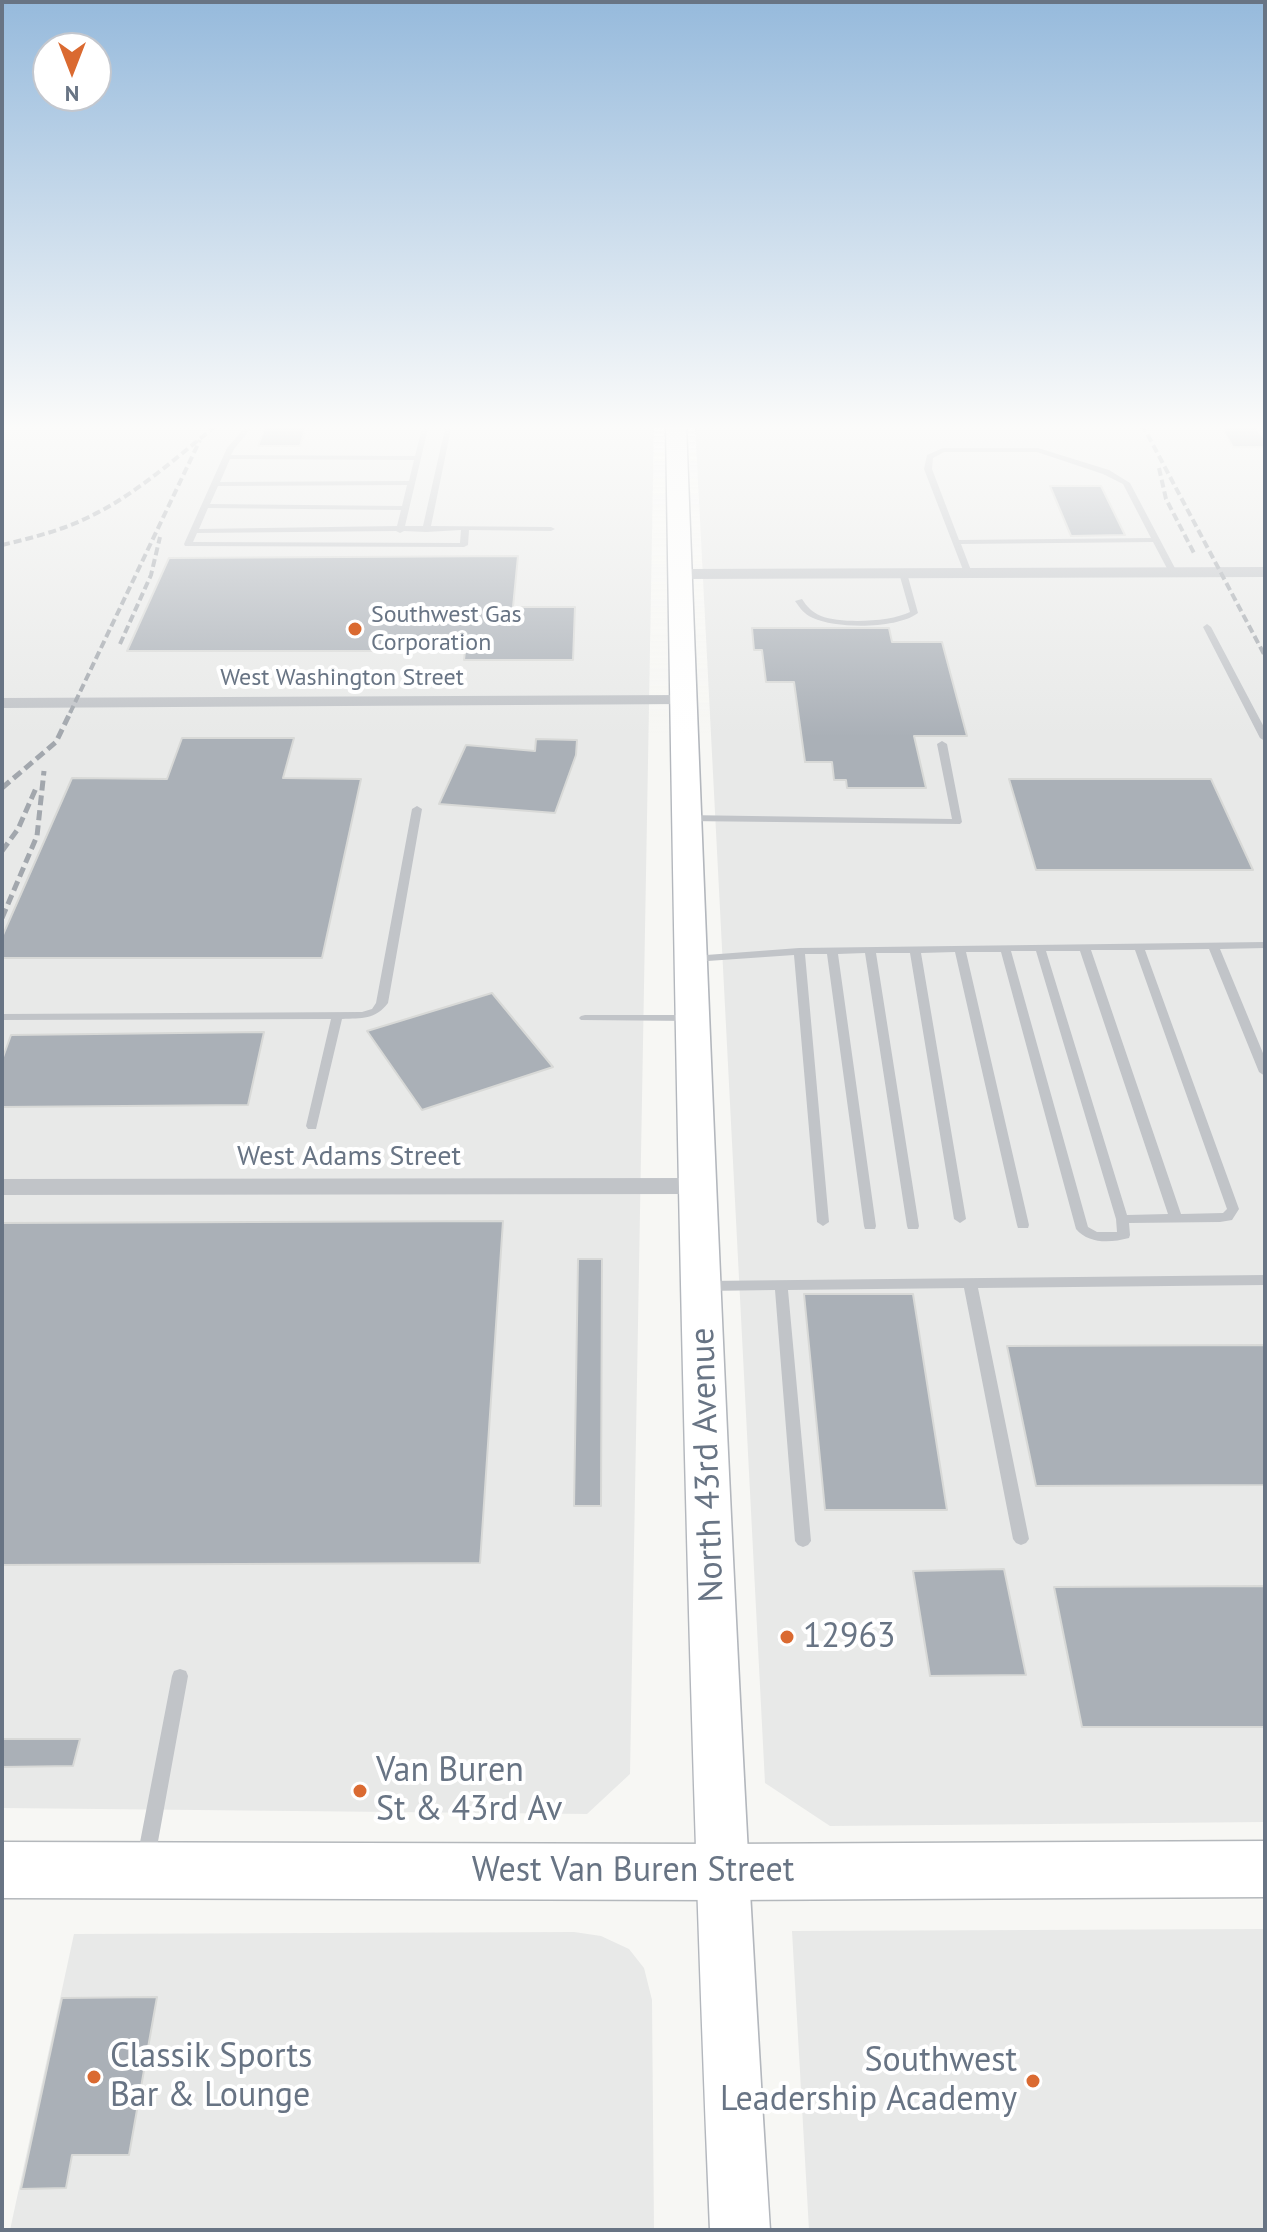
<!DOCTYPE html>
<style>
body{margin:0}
#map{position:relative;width:1267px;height:2232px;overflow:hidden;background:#f7f7f4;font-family:"PT Sans",sans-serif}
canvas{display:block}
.frame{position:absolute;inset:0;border:4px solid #687484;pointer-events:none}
.north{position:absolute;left:32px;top:32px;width:80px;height:80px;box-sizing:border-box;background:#fff;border:2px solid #c3c7ce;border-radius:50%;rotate:180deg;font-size:22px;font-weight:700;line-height:32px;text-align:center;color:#687484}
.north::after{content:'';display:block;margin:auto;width:28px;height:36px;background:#da6a31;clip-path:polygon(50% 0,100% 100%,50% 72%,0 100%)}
</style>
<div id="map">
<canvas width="1267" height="2232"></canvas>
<div class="frame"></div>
<div class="north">N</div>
</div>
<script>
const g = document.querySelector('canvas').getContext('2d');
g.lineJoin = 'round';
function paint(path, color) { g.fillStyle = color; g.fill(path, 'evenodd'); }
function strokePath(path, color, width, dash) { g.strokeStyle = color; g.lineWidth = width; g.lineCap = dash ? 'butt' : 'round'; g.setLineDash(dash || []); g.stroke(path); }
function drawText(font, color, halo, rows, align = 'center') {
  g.font = font + ' "PT Sans",sans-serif'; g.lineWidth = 8; g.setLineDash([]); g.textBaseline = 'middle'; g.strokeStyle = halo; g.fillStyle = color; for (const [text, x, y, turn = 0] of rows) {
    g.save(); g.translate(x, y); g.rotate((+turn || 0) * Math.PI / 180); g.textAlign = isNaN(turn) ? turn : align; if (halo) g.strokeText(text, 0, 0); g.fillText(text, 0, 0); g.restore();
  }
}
const built = new Path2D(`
 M2 424H654L630 1774 587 1814 2 1808Z
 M695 424H1265V1822L830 1826 765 1783Z
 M1265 1929V2230H809L792 1931Z
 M574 1932 601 1936 629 1949 644 1968 652 2000 654 2230H10L74 1934Z`);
const building = new Path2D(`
 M266 424H307L300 446H258Z
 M1219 424H1254L1265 440V447H1233Z
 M1050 486H1101L1125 535 1071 536Z
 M518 556 513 607H575L573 660H464L465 651H127L169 558Z
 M752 628H889L892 642H942L967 736H914L926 788H847L846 780H834L832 762H805L794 682H766L762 650H754Z
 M182 738H294L283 778 361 779 322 958H2V937L72 778 167 779Z
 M536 739 577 740 576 755 555 813 439 804 466 745 535 751Z
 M1009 779H1211L1253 870H1036Z
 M492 993 553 1067 422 1110 367 1031Z
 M264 1032 248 1105 2 1107V1060L11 1035Z
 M503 1221 480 1563 2 1565V1223Z
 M578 1259H602L601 1506H574Z
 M804 1294H913L947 1510H825Z
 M1265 1345V1485L1036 1486 1007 1346Z
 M1004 1569 1026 1675 930 1676 913 1571Z
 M1265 1586V1727H1082L1054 1587Z
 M2 1739H80L73 1766 2 1767Z
 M157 1997 129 2155H72L66 2188 21 2189 62 1998Z`);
const lane = new Path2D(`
 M248 424H255L234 449 231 455 415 456 423 424H429L405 526H423L446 424H452L431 526 551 527 555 529 551 531 469 530 468 545 464 547 185 546 184 544 227 448ZM230 459 414 460 409 481 220 482ZM407 485 402 506 210 504 218 486ZM208 508 401 510 397 526 199 529ZM461 530 460 543 193 542 197 533 396 531 400 533 404 531 426 532Z
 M943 448H1038L1109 470 1130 483 1177 572 1170 574 1153 542 961 544 972 573 965 575 924 469 927 455ZM944 452H1037L1103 474 1123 484 1151 538 959 540 932 469 933 458Z
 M900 571 907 573 918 613C897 629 837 629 813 618 804 614 800 608 795 601L802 599C807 607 812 612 821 616 842 624 890 622 910 612L899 573Z
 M1207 624 1211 627 1265 729V741L1260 738 1203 627Z
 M942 741 947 744 962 822 960 824 685 821 680 818 685 815 952 819 937 744Z
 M417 806 422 809 388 1003C375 1020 362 1018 342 1019L316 1129H308L306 1126 331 1019 2 1020V1014L362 1012 372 1009 376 1003 412 809Z
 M1265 942V948L1220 949 1265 1058V1076L1259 1072 1209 949 1145 950 1239 1209 1232 1220 1220 1222 1129 1223 1130 1235 1129 1238C1110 1243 1089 1244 1076 1229L1001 952H966L1029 1225 1028 1228H1018L1017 1225 955 952 921 953 966 1219 960 1223 954 1219 910 953H876L919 1226 918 1229H908L907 1226 865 953 838 954 876 1226 875 1229H865L864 1226 827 954H805L829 1222 823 1226 817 1222 794 955 693 962 688 959 693 956 799 948ZM1091 950H1135L1227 1209 1223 1213 1181 1214ZM1011 951H1036L1116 1219 1117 1232H1097L1088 1227ZM1046 951H1080L1168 1214 1127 1215Z
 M585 1015H691L697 1018 691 1021 581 1020 579 1018 581 1016Z
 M1265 1275V1285L978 1288 1029 1539 1026 1543 1021 1545 1016 1543 1013 1539 964 1288 788 1290 811 1541 808 1545 803 1547 798 1545 795 1541 775 1290 704 1291 699 1289 697 1286 699 1283 704 1281Z
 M180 1669 186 1671 188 1676 155 1858 152 1864 146 1866 140 1864 137 1858 172 1676 174 1671Z`);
const street = new Path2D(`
 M1265 567V577L680 579 672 574 680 569Z
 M682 695 688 696 691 700 688 704 2 708V698Z
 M696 1178 705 1180 709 1186 705 1192 696 1194 2 1195V1179Z`);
const secondary = new Path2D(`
 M666 424H686C709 1026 732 1628 770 2230H710C685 1628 675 1026 666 424Z`);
const primary = new Path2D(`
 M1265 1841V1897L724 1900 2 1898V1842L724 1844Z`);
const railFar1 = new Path2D(`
 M1142 424 1265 656
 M1159 468 1166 499 1195 555
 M2 545C32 538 63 530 91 516 138 493 178 456 218 424
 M120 644 151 575 160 537
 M70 713 200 440`);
const rail = new Path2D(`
 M2 788 56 742 71 711
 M2 851 18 829 37 786
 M2 918 37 836 44 771`);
const markers = [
 [355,629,8,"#da6a31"],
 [787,1637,8,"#da6a31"],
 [360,1791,8,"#da6a31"],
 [94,2077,8,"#da6a31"],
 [1033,2081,8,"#da6a31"]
];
const farPoinames = [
 ["Southwest Gas",371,615],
 ["Corporation",371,643]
];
const farStreetnames = [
 ["West Washington Street",342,678]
];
const streetNames = [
 ["West Adams Street",349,1157]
];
const nearStreetnames = [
 ["North 43rd Avenue",708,1465,-92],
 ["West Van Buren Street",633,1871]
];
const nearPoinames = [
 ["12963",803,1637],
 ["Van Buren",376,1771],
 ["St & 43rd Av",376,1810],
 ["Classik Sports",110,2057],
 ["Bar & Lounge",110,2096],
 ["Southwest",1017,2061,"right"],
 ["Leadership Academy",1017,2100,"right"]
];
paint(built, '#e8e9e8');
paint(building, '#aab0b7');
strokePath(building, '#d8d9d7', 2);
strokePath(secondary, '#b3b7bd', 3);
strokePath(primary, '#b4b8bc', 3);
paint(lane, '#c1c4c8');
paint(street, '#c1c4c8');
paint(secondary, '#fff');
paint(primary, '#fff');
strokePath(railFar1, '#a2a7ad', 4, [8, 4]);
strokePath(rail, '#a2a7ad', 5, [10, 5]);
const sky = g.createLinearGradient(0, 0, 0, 737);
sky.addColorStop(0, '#96badc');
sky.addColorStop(0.58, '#fbfbfa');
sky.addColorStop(1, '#fbfbfa00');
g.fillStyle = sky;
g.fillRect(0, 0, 1267, 737);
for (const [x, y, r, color] of markers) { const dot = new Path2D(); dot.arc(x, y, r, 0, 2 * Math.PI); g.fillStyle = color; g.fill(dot); strokePath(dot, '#fff', 3); }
drawText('24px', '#687484', '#fff', farPoinames, 'left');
drawText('24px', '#687484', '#fff', farStreetnames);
drawText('28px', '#687484', '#fff', streetNames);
drawText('34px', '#687484', '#fff', nearStreetnames);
drawText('34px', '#687484', '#fff', nearPoinames, 'left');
</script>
